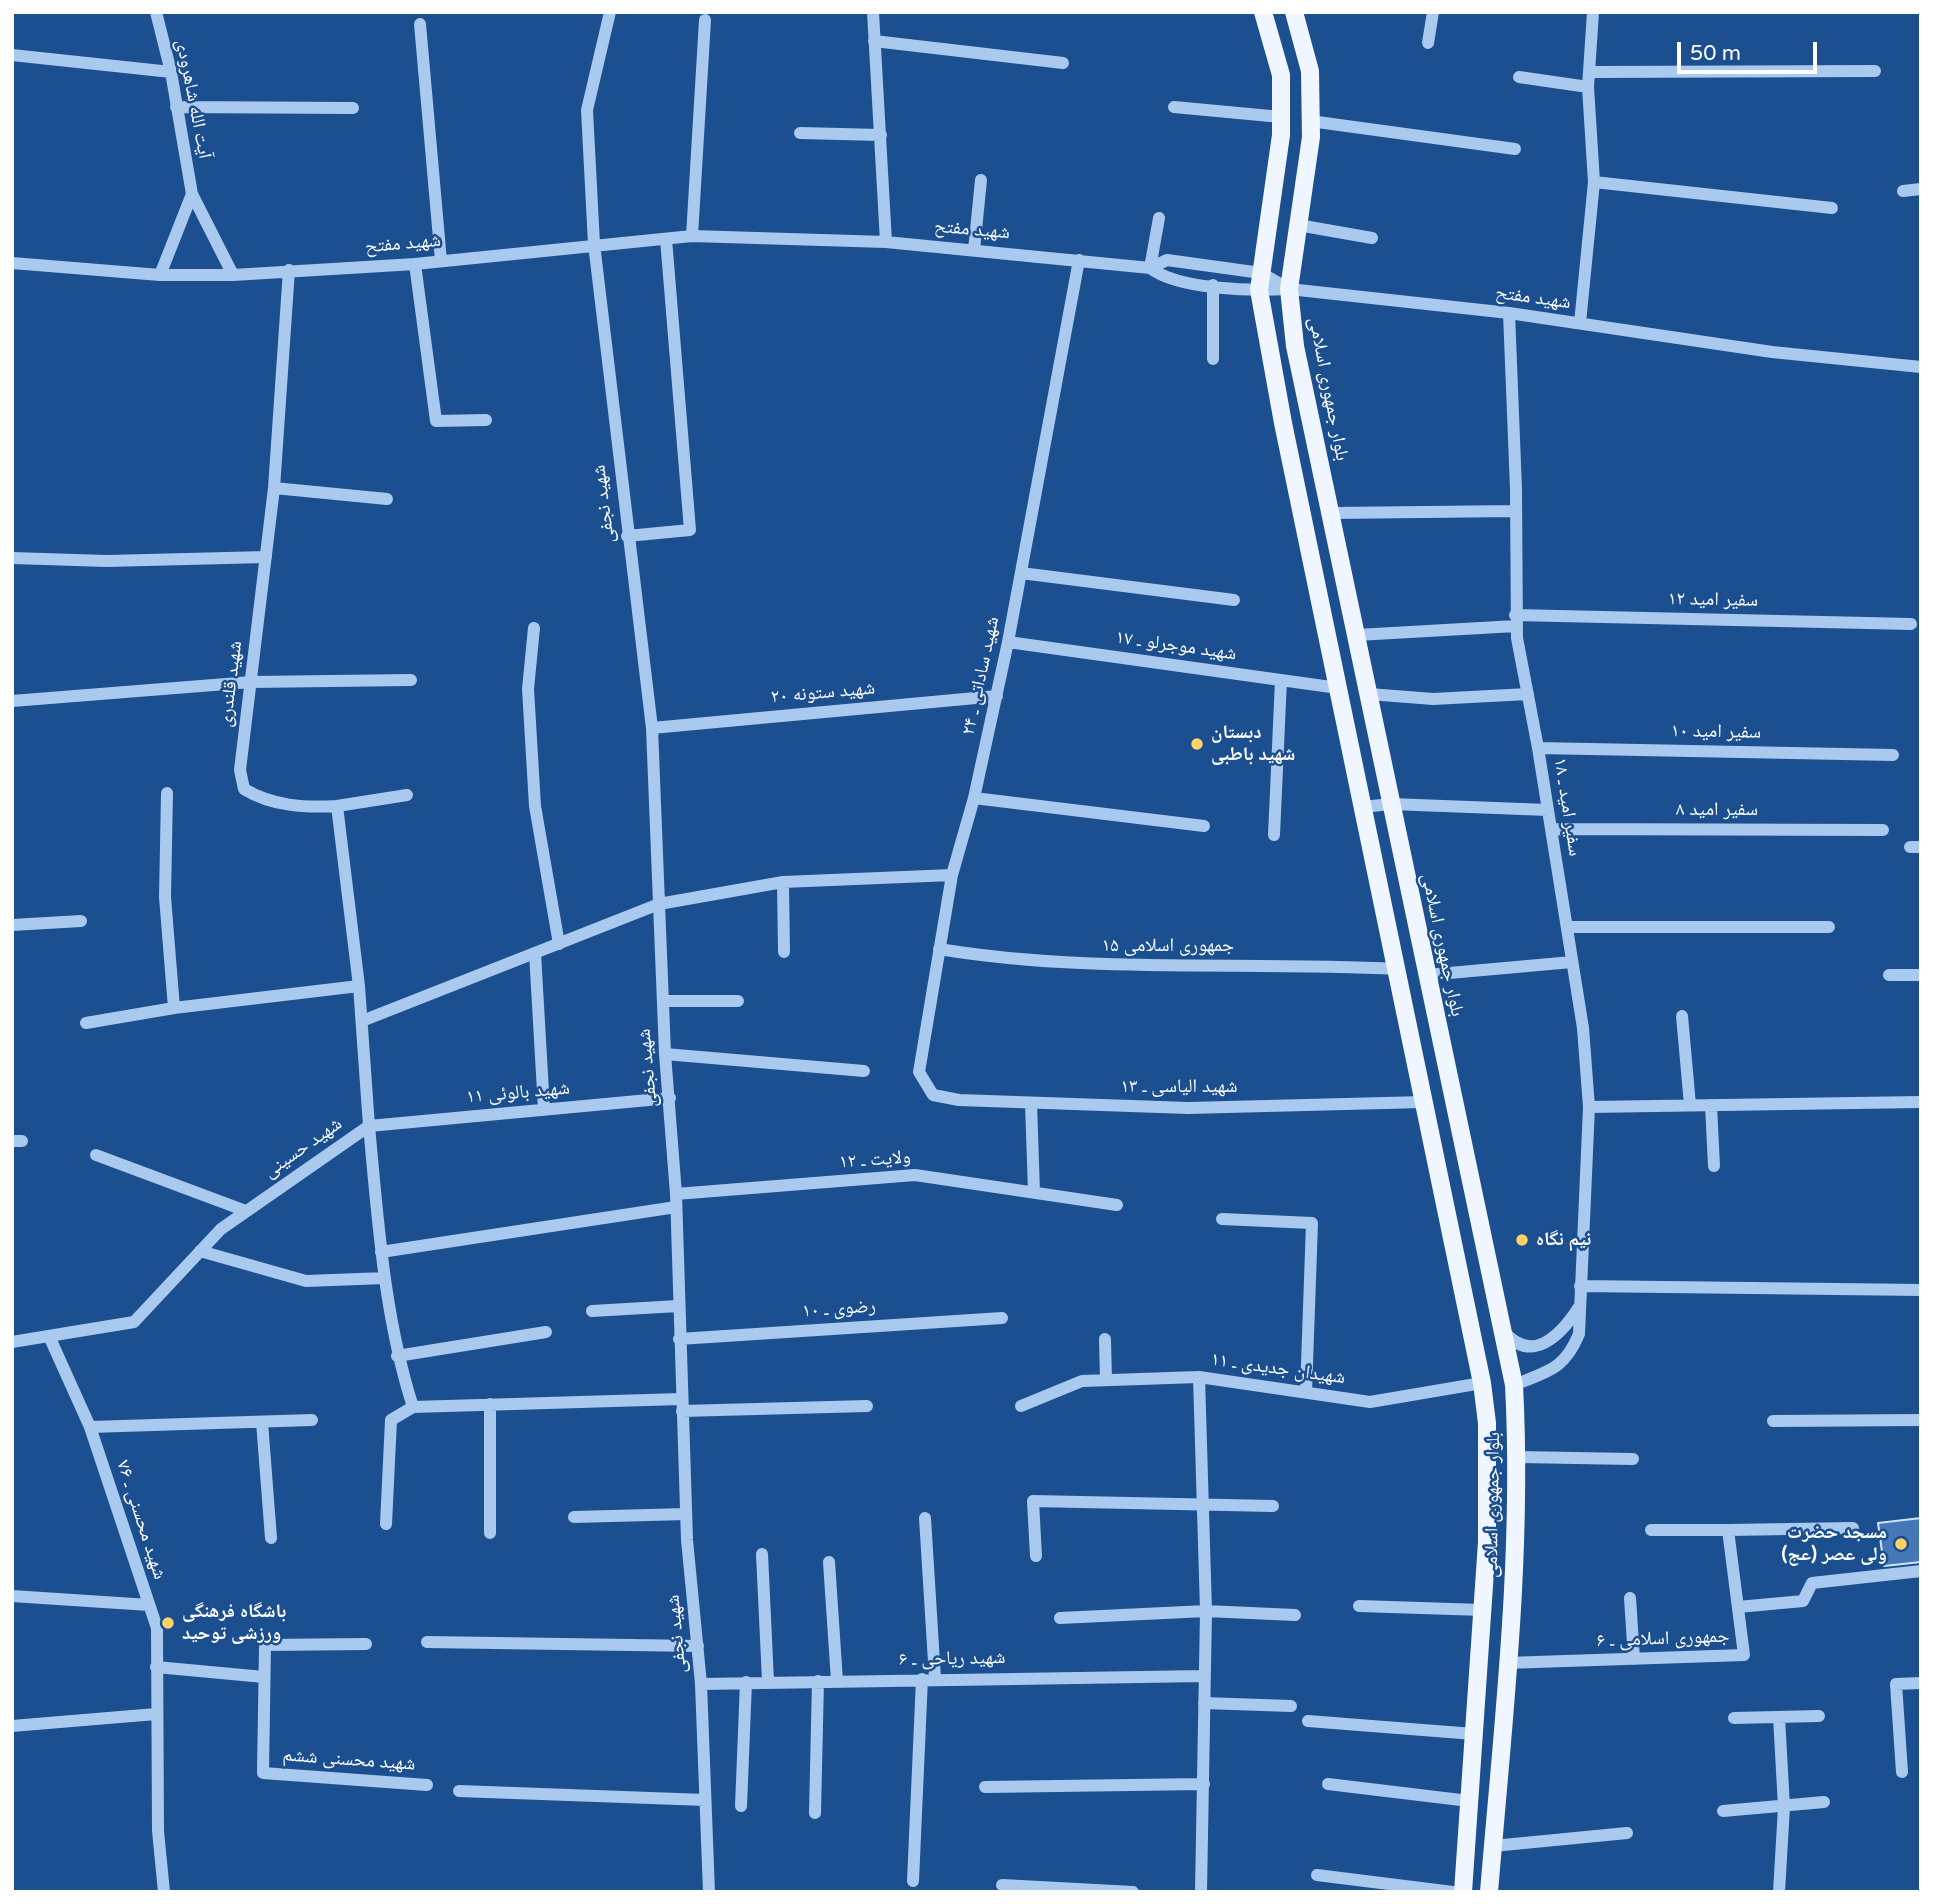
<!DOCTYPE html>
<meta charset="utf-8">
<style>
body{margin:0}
#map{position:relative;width:1933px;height:1904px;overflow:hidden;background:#1b4f8f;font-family:"Varela Round",sans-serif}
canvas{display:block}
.frame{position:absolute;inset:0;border:14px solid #fff;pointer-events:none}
.scale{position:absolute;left:1677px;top:42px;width:140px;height:32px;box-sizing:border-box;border:4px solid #fff;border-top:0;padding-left:9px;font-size:21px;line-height:24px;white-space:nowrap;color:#fff;-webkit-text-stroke:5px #1b4f8f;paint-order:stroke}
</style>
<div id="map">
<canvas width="1933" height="1904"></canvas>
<div class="frame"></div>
<div class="scale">50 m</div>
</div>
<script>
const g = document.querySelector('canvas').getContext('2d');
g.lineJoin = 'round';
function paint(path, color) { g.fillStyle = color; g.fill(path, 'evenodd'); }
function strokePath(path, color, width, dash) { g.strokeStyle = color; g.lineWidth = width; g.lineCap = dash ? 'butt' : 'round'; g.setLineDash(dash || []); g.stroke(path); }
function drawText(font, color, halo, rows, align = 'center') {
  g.font = font + ' "Varela Round","Noto Naskh Arabic",sans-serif'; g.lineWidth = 5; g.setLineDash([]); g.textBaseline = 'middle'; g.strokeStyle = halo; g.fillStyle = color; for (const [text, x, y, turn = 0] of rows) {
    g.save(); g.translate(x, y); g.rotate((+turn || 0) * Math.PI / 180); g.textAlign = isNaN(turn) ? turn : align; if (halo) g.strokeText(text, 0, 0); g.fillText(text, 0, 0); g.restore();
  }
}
const building = new Path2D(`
 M1921 1518V1562L1884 1566 1878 1523Z`);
const minor = new Path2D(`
 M156 12 171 72 192 194 233 275
 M610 12 587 110 594 244 652 728 665 1054 676 1194 687 1540 701 1684 709 1892
 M873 12 886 242
 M420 24 441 261
 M874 41 1063 63
 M1428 43 1433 12
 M12 55 171 72
 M1589 72 1875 71
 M1519 77 1588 87
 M176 107 353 108
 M1174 107 1281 117
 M1310 121 1515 149
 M800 133 881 135
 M1594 182 1832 208
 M1903 191 1921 189
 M1298 225 1372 238
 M692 236 705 20
 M974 250 981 180
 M1079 260 1008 642 974 798 952 875 919 1072 933 1095 959 1100 1188 1108 1424 1102
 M12 263 160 275H233L415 264 692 236 886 242 1150 268C1179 290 1253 291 1289 289L1509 313 1772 352 1921 367
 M415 264 436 421 486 420
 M1150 268 1167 260 1261 273 1289 289
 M1150 268 1159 218
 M160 275 192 194
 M1509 313 1516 489 1517 638 1538 748 1583 1028 1589 1107 1579 1334C1564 1370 1548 1371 1514 1385
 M1580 323 1594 182 1588 87 1593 12
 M1213 359V285
 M274 488 387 499
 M1332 513 1516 511
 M627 536 690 530 666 239
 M12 558 107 561 266 557
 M1021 573 1234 600
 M1515 615 1911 624
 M534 628 528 689 535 806 559 944
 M1357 635 1516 626
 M1008 642 1338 688
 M1369 694 1433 699 1528 694
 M12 701 251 682 411 680
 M652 728 997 696
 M1538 748 1893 755
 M167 793 165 897 174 1008
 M974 798 1204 826
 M337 806 407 795
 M1363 807 1391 804 1548 810
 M1551 829 1883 830
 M1274 835 1281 680
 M1910 847H1921
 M783 882 784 952
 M12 925 81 921
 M1567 927H1829
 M939 949C1091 974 1244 961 1397 969
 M535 953 544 1109
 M1427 975 1572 962
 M1889 975H1921
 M663 1001H738
 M1682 1016 1690 1105
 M362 1021 659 904 783 882 952 875
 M86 1023 174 1008 359 986
 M665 1054 864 1071
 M1031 1103 1034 1192
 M1711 1105 1714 1166
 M1589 1107 1921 1102
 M12 1141H22
 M96 1155 246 1211
 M676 1194 915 1175 1117 1205
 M1222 1219 1312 1223 1306 1392
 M200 1251 306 1281 385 1278
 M381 1252 676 1207
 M1580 1286 1921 1290
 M592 1311 678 1306
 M1502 1329C1531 1367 1561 1335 1579 1307
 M49 1336 90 1427 157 1628 158 1831 164 1892
 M679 1339 1002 1318
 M1105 1339 1106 1380
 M12 1342 134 1322 221 1229 369 1126 359 986 337 806C305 808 272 806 244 789L240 770 274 488 289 270
 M397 1356 546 1332
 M1199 1377 1206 1611 1201 1892
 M490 1404V1533
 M1021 1406 1082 1381 1199 1377 1370 1402 1482 1383
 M413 1407C384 1316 378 1221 369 1126L670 1098
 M682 1411 867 1406
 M1773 1421 1921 1420
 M262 1422 271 1538
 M90 1427 312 1420
 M1518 1457 1633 1459
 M574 1517 686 1514
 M925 1518 935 1678
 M386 1524 391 1420 413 1407 681 1399
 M1728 1530 1853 1528
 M762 1554 768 1681
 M1036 1556 1033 1501 1273 1506
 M829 1562 837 1681
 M12 1596 149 1605
 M1630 1598 1634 1659
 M1359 1606 1483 1610
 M1738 1607 1803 1601 1812 1583 1921 1571
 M1060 1618 1206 1611 1295 1615
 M427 1642 698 1646
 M366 1644 265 1645 263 1773 427 1785
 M1506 1663 1744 1655 1728 1530H1651
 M156 1667 264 1677
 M701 1684 1203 1676
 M1204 1703 1291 1706
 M1734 1718 1819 1716
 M1308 1721 1474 1734
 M12 1726 156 1714
 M1902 1772 1896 1684 1921 1683
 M1328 1784 1469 1801
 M985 1787 1204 1784
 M459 1791 705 1800
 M741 1806 746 1682
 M1723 1811 1824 1802
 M815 1813 818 1681
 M1493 1846 1627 1833
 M1317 1875 1453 1892
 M913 1881 922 1679
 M1002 1885 1133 1892
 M1779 1892 1784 1807 1779 1717`);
const major = new Path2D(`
 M1263 12 1281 75V135L1259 290 1283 423 1482 1383 1487 1423V1542L1463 1892
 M1294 12 1310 71 1311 137 1289 289 1295 346 1514 1385C1523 1554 1503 1724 1489 1892`);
const markers = [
 [1197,744,7,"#ffd166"],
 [1522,1240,7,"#ffd166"],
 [1901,1544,7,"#ffd166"],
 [168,1623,7,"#ffd166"]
];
const streetNames = [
 ["آیت الله شاهرودی",193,99,79],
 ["شهید مفتح",972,230,5],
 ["شهید مفتح",403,244,-5],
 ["شهید مفتح",1533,298,8],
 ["بلوار جمهوری اسلامی",1328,389,79],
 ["شهید نجفی",604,504,-97],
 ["سفیر امید ۱۲",1713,600,1],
 ["شهید موجرلو ـ ۱۷",1176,646,8],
 ["شهید ساداتی ـ ۲۴",981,676,-78],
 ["شهید قلندری",231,684,-83],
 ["شهید ستونه ۲۰",823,693,-5],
 ["سفیر امید ۱۰",1716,732,1],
 ["سفیر امید ـ ۱۸",1567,807,81],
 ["سفیر امید ۸",1717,810],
 ["بلوار جمهوری اسلامی",1442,945,78],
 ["جمهوری اسلامی ۱۵",1168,946],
 ["شهید نجفی",648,1068,-95],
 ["شهید الیاسی ـ ۱۳",1179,1087],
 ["شهید بالوئی ۱۱",518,1093,-5],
 ["شهید حسینی",303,1148,-35],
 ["ولایت ـ ۱۲",875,1160,-4],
 ["رضوی ـ ۱۰",839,1309,-4],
 ["شهیدان جدیدی ـ ۱۱",1278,1369,8],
 ["بلوار جمهوری اسلامی",1493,1505,-89],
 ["شهید محسنی ـ ۷۶",141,1520,72],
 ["شهید نجفی",677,1634,-95],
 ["جمهوری اسلامی ـ ۶",1663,1639,-2],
 ["شهید ریاحی ـ ۶",952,1659,-1],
 ["شهید محسنی ششم",349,1760,4]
];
const poiNames = [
 ["دبستان",1211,733],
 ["شهید باطبی",1211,755],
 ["نیم نگاه",1536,1240],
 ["مسجد حضرت",1887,1533,"right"],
 ["ولی عصر (عج)",1887,1555,"right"],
 ["باشگاه فرهنگی",182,1612],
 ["ورزشی توحید",182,1634]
];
paint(building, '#4478b7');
strokePath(building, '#cfe3fa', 2);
strokePath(minor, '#a9c9ee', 12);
strokePath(major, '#f0f6ff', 18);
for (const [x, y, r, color] of markers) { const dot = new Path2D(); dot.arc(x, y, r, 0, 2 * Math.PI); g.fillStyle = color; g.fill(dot); strokePath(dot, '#1b4f8f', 2.5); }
drawText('19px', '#fff', '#1b4f8f', streetNames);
drawText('bold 19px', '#fff', '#1b4f8f', poiNames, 'left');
</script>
